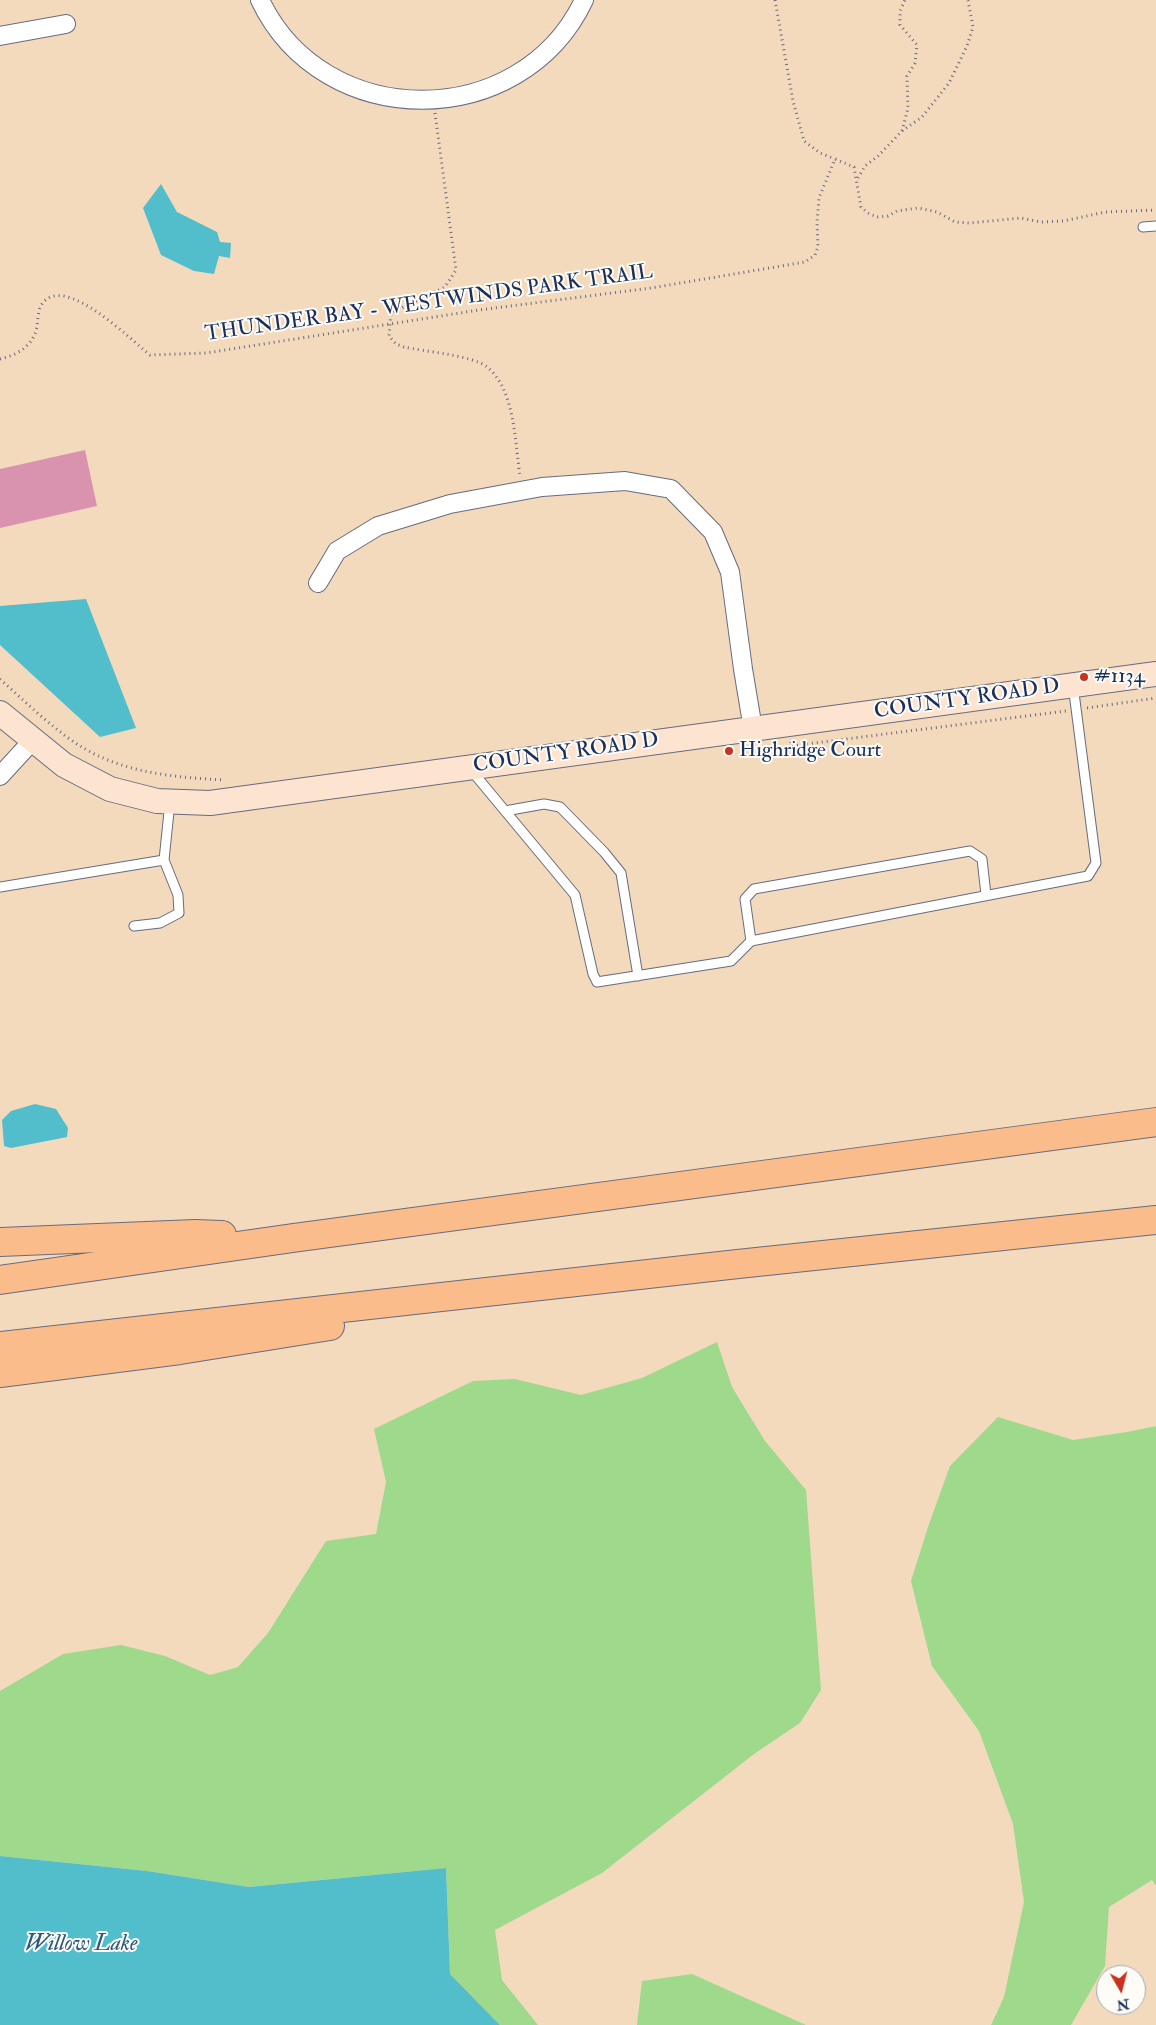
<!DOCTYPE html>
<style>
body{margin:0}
#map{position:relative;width:1156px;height:2025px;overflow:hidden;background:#f3dabd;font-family:"IM FELL Double Pica",serif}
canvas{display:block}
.north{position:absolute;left:1096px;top:1965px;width:50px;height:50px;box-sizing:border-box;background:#fdfcf7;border:1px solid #a3aaba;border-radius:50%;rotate:172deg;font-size:14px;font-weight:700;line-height:20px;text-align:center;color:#1b2f5e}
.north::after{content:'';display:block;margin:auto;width:18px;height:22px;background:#c8321e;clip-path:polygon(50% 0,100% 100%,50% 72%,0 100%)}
</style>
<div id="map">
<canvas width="1156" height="2025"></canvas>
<div class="north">N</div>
</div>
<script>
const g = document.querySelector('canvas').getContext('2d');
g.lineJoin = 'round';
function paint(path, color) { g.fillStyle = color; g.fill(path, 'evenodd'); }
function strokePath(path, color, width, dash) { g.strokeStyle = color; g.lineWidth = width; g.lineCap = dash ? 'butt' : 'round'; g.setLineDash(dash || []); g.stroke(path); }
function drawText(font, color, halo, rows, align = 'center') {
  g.font = font + ' "IM FELL Double Pica",serif'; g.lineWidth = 4; g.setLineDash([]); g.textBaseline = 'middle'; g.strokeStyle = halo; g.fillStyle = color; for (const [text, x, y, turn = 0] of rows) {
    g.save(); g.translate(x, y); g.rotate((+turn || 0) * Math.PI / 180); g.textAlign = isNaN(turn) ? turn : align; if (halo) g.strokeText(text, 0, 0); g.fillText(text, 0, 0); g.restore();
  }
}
const green = new Path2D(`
 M717 1342 732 1387 765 1441 806 1490 821 1690 800 1723 754 1754 602 1873 495 1930 502 1980 538 2025H500L450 1974 446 1868 249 1887 147 1871 0 1856V1691L63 1654 121 1645 165 1656 210 1675 238 1667 268 1633 326 1541 376 1534 386 1482 374 1429 473 1381 515 1379 581 1395 642 1378Z
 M998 1417 1073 1440 1127 1432 1156 1426V1886L1152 1880 1109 1907 1105 1966 1071 2025H991L1004 1997 1024 1902 1013 1824 979 1731 932 1666 911 1581 929 1524 950 1466Z
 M692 1974 806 2025H637L642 1981Z`);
const water = new Path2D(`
 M161 184 177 212 217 232 220 242 231 243 230 258 219 256 214 274 194 271 161 255 143 208Z
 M86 599 136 728 100 737 0 645V606Z
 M35 1104 56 1109 68 1128 67 1137 11 1148 4 1146 2 1120 11 1111Z
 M0 1856 147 1871 249 1887 446 1868 450 1974 500 2025H0Z`);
const building = new Path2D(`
 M85 450 97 506 0 528V469Z`);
const path = new Path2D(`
 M775 0 793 101 804 141 820 153 835 159
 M435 113 456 270 445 287 391 313 389 336 396 344 404 347C422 351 475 356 487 367 515 389 515 443 520 476
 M902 131 922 117 949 83 967 46 973 27 968 0
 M858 178 865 166 878 156 902 131 908 108 907 76 915 63 917 45 900 25V11L905 0
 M0 359C17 355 34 346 37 326 38 319 38 310 42 304 64 272 132 341 150 355L206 353 479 310 651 288 805 262 815 255 818 247 817 222 819 198 835 159 854 167 861 207 868 213 877 217 888 216 897 211 918 208 937 212 955 222 969 223 1021 218 1041 222 1063 221 1106 212 1156 210
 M0 679C22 699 44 720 67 737 113 772 169 777 224 780
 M1087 708 1156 698
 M791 742V746L1066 711`);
const lane = new Path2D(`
 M1143 227 1156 226
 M471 770 575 895 593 974 597 982 731 961 751 941
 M505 811 544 804 560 807 604 852 621 873 638 976
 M0 887 164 860
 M986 895 982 859 970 851 754 889 745 899 751 941 1088 876 1096 863 1073 685
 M134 926 160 923 179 913 178 895 164 860 170 802`);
const street = new Path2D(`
 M260 0C323 133 521 133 584 0
 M0 36 66 24
 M318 583 337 551 378 526 450 504 542 487 625 481 671 489 713 532 730 572 743 669 753 729
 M0 776 33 740`);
const secondary = new Path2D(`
 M0 713 64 765 110 789 157 801 210 803 1156 674`);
const highway = new Path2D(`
 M0 1242 195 1234 222 1235
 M0 1280 293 1238 1156 1122
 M0 1346 738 1264 1156 1220
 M0 1373 180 1350 330 1326`);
const markers = [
 [1084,677,5,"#c8321e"],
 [729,751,5,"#c8321e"]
];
const streetNames = [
 ["THUNDER BAY - WESTWINDS PARK TRAIL",429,304,-8],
 ["COUNTY ROAD D",967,700,-8],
 ["COUNTY ROAD D",566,754,-8]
];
const poiNames = [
 ["#1134",1094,677],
 ["Highridge Court",739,751]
];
const waterNames = [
 ["Willow Lake",81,1945]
];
paint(green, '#9fd98c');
paint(water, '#52becc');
paint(building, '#da93af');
strokePath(lane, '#676b7f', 11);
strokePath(street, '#676b7f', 20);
strokePath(secondary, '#676b7f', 26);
strokePath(highway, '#676b7f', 30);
strokePath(path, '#676b7f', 3, [1, 4]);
strokePath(lane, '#fff', 9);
strokePath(street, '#fff', 18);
strokePath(secondary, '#fde4d0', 24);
strokePath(highway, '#f9bc8a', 28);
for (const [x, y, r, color] of markers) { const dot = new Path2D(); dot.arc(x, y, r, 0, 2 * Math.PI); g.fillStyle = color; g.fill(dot); strokePath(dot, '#fdfcf7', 2); }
drawText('21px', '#1b2f5e', '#fdfcf7', streetNames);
drawText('21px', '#1b2f5e', '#fdfcf7', poiNames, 'left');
drawText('italic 22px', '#2c5a7f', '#fdfcf7', waterNames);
</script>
